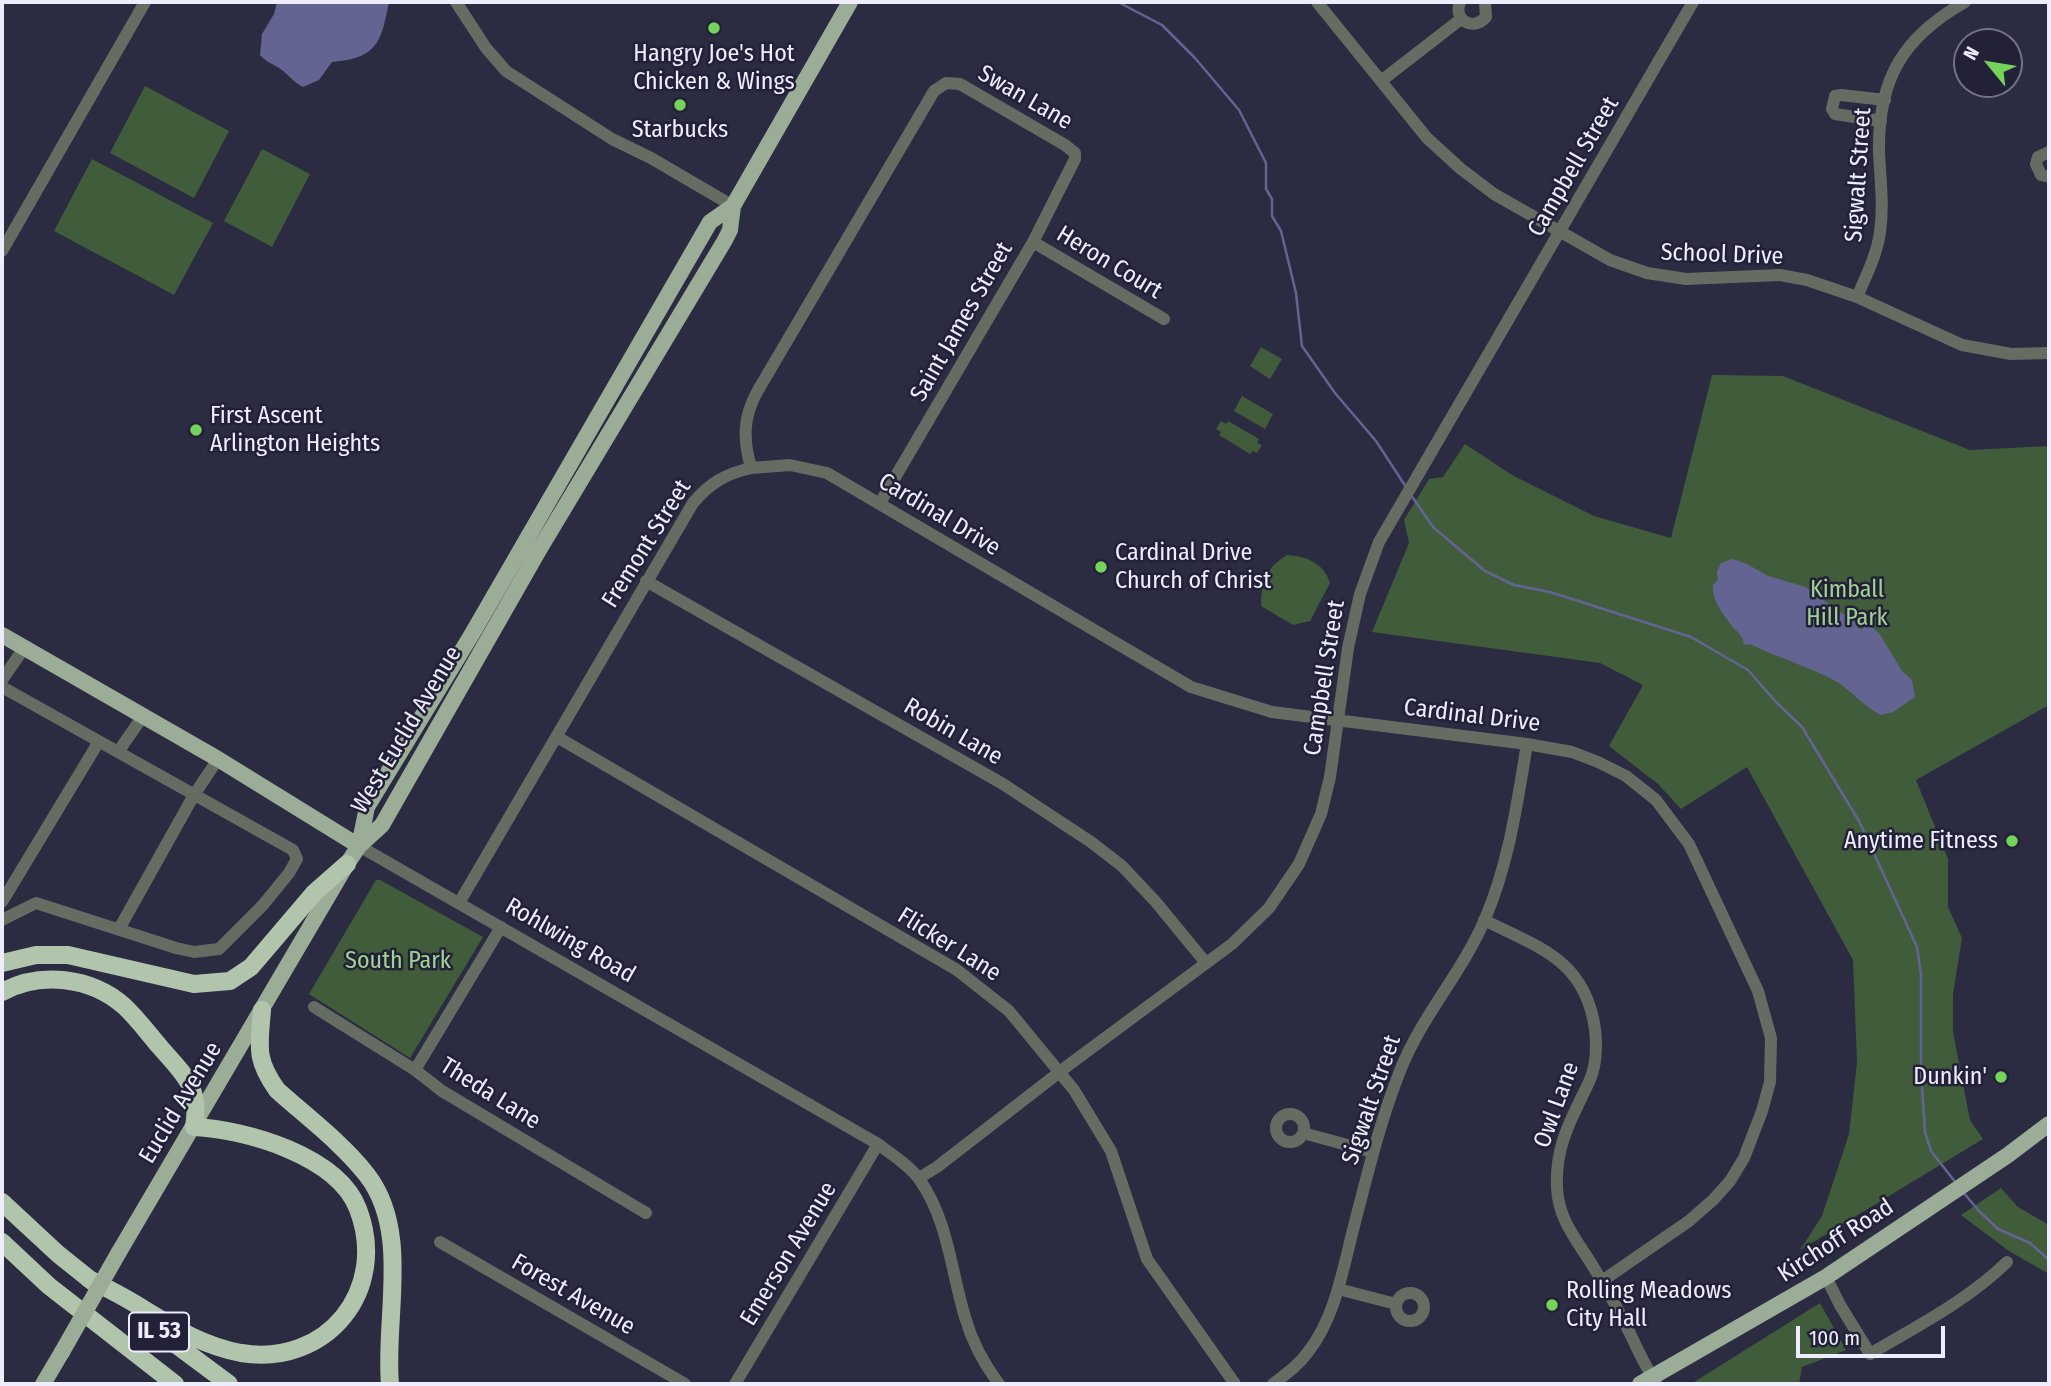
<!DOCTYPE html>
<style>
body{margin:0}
#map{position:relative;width:2051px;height:1386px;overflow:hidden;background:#2b2b42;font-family:"Fira Sans Condensed",sans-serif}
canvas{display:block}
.frame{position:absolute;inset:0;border:4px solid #ededfd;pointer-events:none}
.north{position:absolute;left:1953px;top:28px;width:70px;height:70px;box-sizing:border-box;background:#222137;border:2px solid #737386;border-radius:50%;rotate:300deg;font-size:19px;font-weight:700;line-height:28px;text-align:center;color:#ededfd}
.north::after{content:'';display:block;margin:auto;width:24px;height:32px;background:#75d25a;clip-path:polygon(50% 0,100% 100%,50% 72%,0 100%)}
.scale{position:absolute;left:1796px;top:1326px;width:149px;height:32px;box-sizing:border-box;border:4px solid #ededfd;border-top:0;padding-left:9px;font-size:21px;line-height:24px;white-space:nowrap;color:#ededfd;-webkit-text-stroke:5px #222137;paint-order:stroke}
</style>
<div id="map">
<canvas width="2051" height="1386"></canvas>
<div class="frame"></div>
<div class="north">N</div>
<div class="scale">100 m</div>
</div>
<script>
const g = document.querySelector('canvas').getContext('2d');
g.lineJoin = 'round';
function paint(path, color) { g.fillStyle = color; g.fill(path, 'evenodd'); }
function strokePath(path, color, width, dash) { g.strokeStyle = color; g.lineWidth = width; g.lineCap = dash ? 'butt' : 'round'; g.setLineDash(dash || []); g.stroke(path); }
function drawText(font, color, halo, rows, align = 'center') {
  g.font = font + ' "Fira Sans Condensed",sans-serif'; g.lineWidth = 5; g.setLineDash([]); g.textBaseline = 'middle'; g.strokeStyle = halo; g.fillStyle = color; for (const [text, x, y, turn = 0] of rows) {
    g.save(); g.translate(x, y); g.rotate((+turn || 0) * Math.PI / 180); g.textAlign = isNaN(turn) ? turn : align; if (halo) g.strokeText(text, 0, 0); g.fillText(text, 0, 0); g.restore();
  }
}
const green = new Path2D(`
 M145 86 229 131 194 198 110 153Z
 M262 149 310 174 272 247 224 221Z
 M92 159 213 223 174 295 54 231Z
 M1261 347 1282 359 1270 379 1250 366Z
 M1712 375 1783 376 1970 450 2049 446V705L1916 780 1948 859V907L1962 938 1953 994V1032L1970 1120 1983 1139 1800 1250 1822 1216 1849 1134 1857 1062 1853 960 1747 767 1681 809 1658 784 1609 746 1643 685 1600 663 1372 632 1409 543 1404 520 1429 479 1443 477 1465 444 1512 475 1594 516 1671 538Z
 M1242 396 1273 414 1265 429 1234 411Z
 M1221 421 1226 424 1228 421 1259 439 1257 443 1262 445 1257 453 1252 451 1250 454 1219 435 1221 432 1216 429Z
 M1287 555C1306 556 1324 563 1330 583L1310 621 1293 625 1261 606C1262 580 1265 569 1287 555Z
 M376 880H380L483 937 410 1058 309 994Z
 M2001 1188 2018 1207 2049 1225V1274L2009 1251 1961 1215Z
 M1820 1303 1846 1350 1802 1367 1799 1384H1691Z`);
const water = new Path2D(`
 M277 2H389C381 42 378 58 332 62L319 80 303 87C293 82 288 74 279 68 271 63 266 62 260 55L262 34 274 14Z
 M1733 559 1747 564 1768 576 1806 587 1839 612 1857 620 1858 628 1862 629 1867 623 1879 633 1902 671 1912 680 1915 697 1893 712 1881 715C1862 706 1851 689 1832 679 1806 666 1777 657 1750 644L1744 645C1743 635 1738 633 1732 626 1723 614 1711 599 1713 585L1718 580 1717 572 1721 563Z`);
const stream = new Path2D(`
 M1118 2 1162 25 1195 58 1239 110 1266 163V189L1272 199V216L1281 231 1296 293 1302 346 1335 393 1376 441 1406 487
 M1411 495 1433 527 1485 571 1514 585 1550 592 1691 637 1748 670 1776 702 1802 727 1859 821 1917 947 1921 974V1073L1925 1132 1931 1151 1956 1183
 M1962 1191 1980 1212 1998 1229 2030 1243 2049 1260`);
const minor = new Path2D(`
 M456 2 486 48 506 71 612 139 651 158 733 206
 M1317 2 1427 138 1461 169 1494 194 1610 260 1647 273 1686 279 1780 275 1807 280 1857 297 1962 345 2011 354 2049 353
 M1460 2C1453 20 1473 32 1486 17L1485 2
 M1381 81 1461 19
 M1881 121 1835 114 1832 109 1835 96 1841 95 1885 100
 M2049 152 2038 157 2036 164 2041 175 2049 177
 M1033 242 1164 319
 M2 251 145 2
 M1857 297C1866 276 1877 255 1880 232 1884 204 1880 178 1879 151 1878 79 1903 37 1965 2
 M751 468 790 465 827 473 1191 687 1272 712 1527 744 1572 752 1598 762 1626 776 1656 800 1689 844 1758 991 1771 1038 1770 1082 1762 1111 1744 1158 1730 1181 1713 1200 1689 1221 1602 1281
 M646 581 1003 784 1091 842 1122 866 1155 901 1206 963
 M2 680 24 648
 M2 687 293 850 297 859 289 873 263 905 219 949 194 952 176 948 36 903 2 920
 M557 737 957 970 1009 1011 1074 1090 1111 1151 1147 1259 1235 1384
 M118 752 143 716
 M359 846 878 1144C892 1155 909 1165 919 1179 948 1219 951 1271 965 1317 972 1342 984 1364 999 1384
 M2 902 98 743
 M459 903 693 503C710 483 725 474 751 468 743 439 743 418 757 392L934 91 946 83 960 84 1065 145 1075 153V159L1033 242 880 503
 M1484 920C1540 948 1585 960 1595 1029 1597 1047 1597 1065 1589 1082 1572 1118 1555 1145 1557 1187 1558 1218 1575 1238 1591 1263 1601 1280 1611 1296 1620 1314 1633 1337 1642 1363 1657 1384
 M119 929 194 795 218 759
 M314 1007 415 1070 442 1091 646 1213
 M415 1070 501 927
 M1276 1128a14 14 0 1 1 28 0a14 14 0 1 1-28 0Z
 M1303 1133 1373 1152
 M919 1178 937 1167 1070 1064 1232 944 1269 908 1299 864 1321 814 1330 777 1348 648 1360 594 1379 542 1693 2
 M440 1242 685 1384
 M1826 1277 1840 1305 1870 1354C1917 1326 1967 1301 2007 1262
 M1338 1289 1396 1304
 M1396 1307a14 14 0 1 1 28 0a14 14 0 1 1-28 0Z
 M735 1384 878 1144
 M1273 1384C1286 1374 1298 1366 1308 1352 1334 1319 1342 1274 1352 1234 1366 1180 1379 1124 1400 1071 1421 1017 1462 973 1485 919 1509 863 1517 804 1527 744`);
const major = new Path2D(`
 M2 635 218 759 359 846
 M359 846 367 807 472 634 710 222 733 206
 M119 1252 347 864 359 846 382 825 539 550 725 240 730 230 733 206 850 2
 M43 1384 62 1352
 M1640 1384 1826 1277 2008 1155 2049 1124`);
const highway = new Path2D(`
 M2 963 36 955H68L194 984 230 981 251 967 314 893 347 864
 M2 992C40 971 91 977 124 1006 137 1018 148 1033 160 1047 184 1075 201 1087 194 1127 245 1129 338 1156 358 1209 389 1290 327 1367 241 1353 204 1346 176 1329 145 1310 127 1298 108 1289 89 1279
 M262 1010C259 1047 255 1059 277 1090 307 1117 342 1143 367 1175 411 1232 384 1318 390 1384
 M2 1202 58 1254 98 1286
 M2 1242 49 1286 175 1384
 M151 1326 229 1384`);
const majorBridge = new Path2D(`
 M62 1352 119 1252`);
const markers = [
 [714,28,7,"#75d25a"],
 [680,105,7,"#75d25a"],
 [196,430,7,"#75d25a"],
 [1101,567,7,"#75d25a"],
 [2012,841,7,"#75d25a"],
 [2001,1077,7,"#75d25a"],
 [1552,1305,7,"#75d25a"]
];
const shields = [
 [159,1332,60]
];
const shieldNames = [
 ["IL 53",159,1332]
];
const poiNames = [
 ["Hangry Joe's Hot",714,54,"center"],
 ["Chicken & Wings",714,82,"center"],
 ["Starbucks",680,130,"center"],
 ["First Ascent",210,416],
 ["Arlington Heights",210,444],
 ["Cardinal Drive",1115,553],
 ["Church of Christ",1115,581],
 ["Anytime Fitness",1998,841,"right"],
 ["Dunkin'",1987,1077,"right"],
 ["Rolling Meadows",1566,1291],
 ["City Hall",1566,1319]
];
const streetNames = [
 ["Swan Lane",1025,98,30],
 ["Campbell Street",1574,167,-60],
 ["Sigwalt Street",1859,175,-86],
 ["School Drive",1722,255,2],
 ["Heron Court",1109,263,31],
 ["Saint James Street",962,322,-60],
 ["Cardinal Drive",939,515,31],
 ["Fremont Street",647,544,-58],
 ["Campbell Street",1325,678,-81],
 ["Cardinal Drive",1472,716,7],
 ["West Euclid Avenue",407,730,-59],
 ["Robin Lane",953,732,30],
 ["Rohlwing Road",570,941,30],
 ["Flicker Lane",949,945,32],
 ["Theda Lane",490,1094,32],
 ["Sigwalt Street",1372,1100,-71],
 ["Euclid Avenue",181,1103,-59],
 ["Owl Lane",1557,1105,-70],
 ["Kirchoff Road",1836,1241,-33],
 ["Emerson Avenue",789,1254,-59],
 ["Forest Avenue",573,1295,30]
];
const parkNames = [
 ["Kimball",1847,590],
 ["Hill Park",1847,618],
 ["South Park",398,961]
];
paint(green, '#415c3a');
paint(water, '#646492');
strokePath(stream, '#646492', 2.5);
strokePath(minor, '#656d63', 12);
strokePath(major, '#9bac97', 16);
strokePath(highway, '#b1c4ac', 18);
strokePath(majorBridge, '#9bac97', 16);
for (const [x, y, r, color] of markers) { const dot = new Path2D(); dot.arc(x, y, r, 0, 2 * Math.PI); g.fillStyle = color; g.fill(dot); strokePath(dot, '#222137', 2.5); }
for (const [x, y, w] of shields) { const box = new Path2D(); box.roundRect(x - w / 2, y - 19.5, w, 39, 5); g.fillStyle = '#222137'; g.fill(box); strokePath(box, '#ededfd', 2); }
drawText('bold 23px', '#ededfd', null, shieldNames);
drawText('24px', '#ededfd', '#222137', poiNames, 'left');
drawText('24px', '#ededfd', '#222137', streetNames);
drawText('24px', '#a0d293', '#222137', parkNames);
</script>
